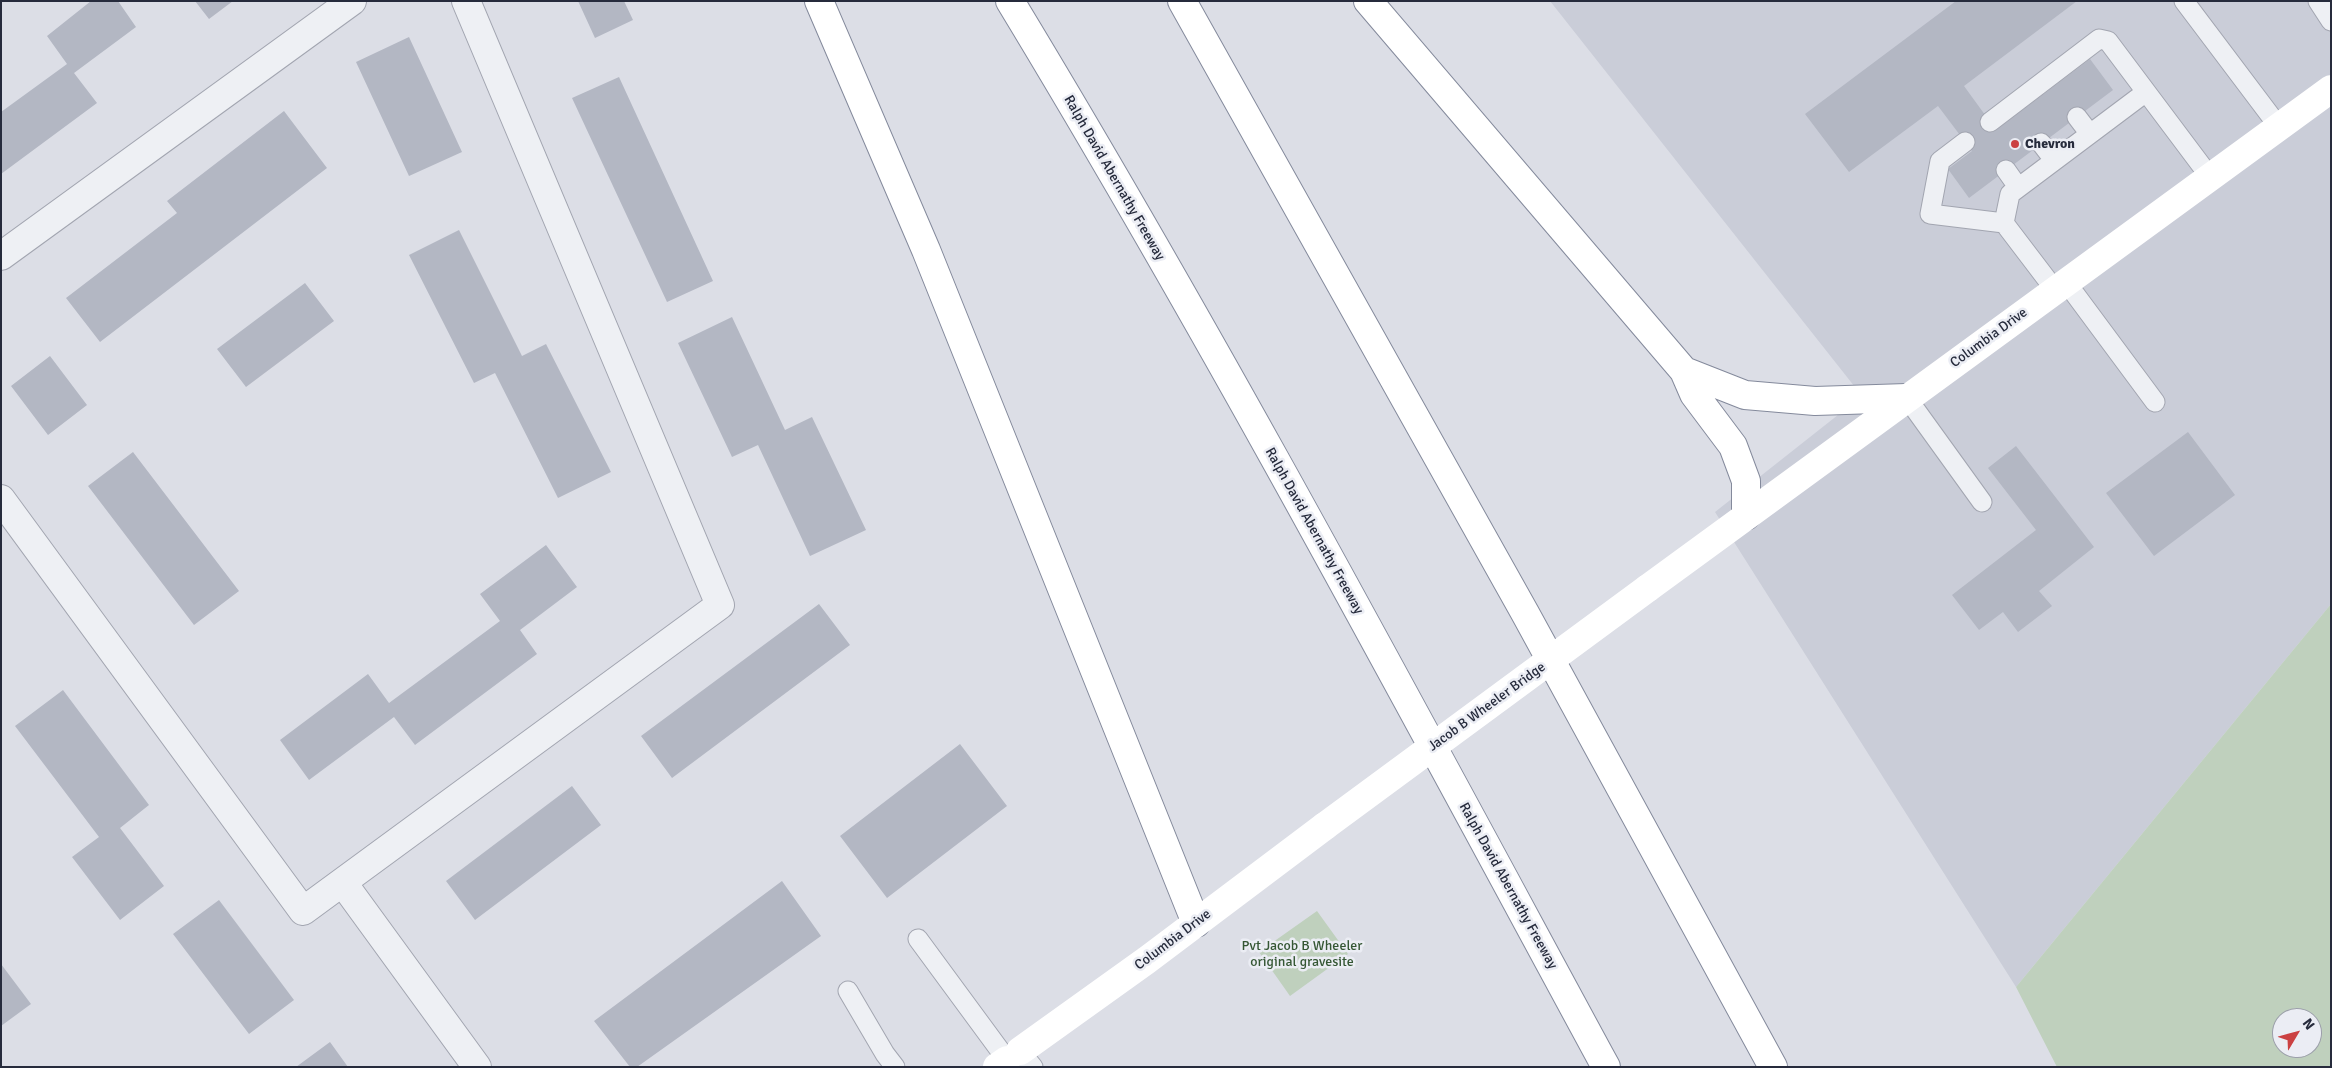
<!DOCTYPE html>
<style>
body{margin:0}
#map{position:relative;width:2332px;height:1068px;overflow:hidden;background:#dcdee6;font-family:Signika,sans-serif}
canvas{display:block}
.frame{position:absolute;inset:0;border:2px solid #262b3c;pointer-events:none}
.north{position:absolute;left:2272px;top:1008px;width:50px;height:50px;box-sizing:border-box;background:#ebedf4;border:1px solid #9c9faa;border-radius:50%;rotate:53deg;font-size:14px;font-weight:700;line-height:20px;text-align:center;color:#262b3c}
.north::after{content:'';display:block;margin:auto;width:18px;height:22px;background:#cb4142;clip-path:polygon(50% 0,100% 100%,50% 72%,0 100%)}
</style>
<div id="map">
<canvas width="2332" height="1068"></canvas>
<div class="frame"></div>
<div class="north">N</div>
</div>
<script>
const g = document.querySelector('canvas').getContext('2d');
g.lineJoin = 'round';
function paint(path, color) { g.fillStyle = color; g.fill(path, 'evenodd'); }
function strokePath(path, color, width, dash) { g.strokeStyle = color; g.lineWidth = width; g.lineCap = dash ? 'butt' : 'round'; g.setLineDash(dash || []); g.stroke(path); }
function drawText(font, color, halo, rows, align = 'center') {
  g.font = font + ' Signika,sans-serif'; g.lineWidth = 5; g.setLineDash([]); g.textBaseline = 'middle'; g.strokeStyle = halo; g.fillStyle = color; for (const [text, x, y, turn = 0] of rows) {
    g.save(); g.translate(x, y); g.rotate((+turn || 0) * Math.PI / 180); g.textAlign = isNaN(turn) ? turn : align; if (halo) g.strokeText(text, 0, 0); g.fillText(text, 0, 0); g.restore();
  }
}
const built = new Path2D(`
 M1550 1H2331V604L2016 987 1715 512 1862 396Z`);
const green = new Path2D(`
 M2331 604V1067H2057L2016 987ZM2282 1018H2312V1048H2282Z
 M1317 911 1348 954 1290 996 1259 952Z`);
const building = new Path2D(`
 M91 1H118L136 27 74 73 97 103 1 174V112L67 64 47 36Z
 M195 1H233L209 19Z
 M578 1H624L633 20 595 38Z
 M1956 1H2077L1964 86 1996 130 2090 59 2113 90 1969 198 1948 169 1972 151 1938 106 1849 172 1805 114Z
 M409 37 462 152 409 176 356 62Z
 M619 77 713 281 667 302 572 98Z
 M284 111 327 168 100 342 66 298 177 213 167 201Z
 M459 230 522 356 546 344 611 472 558 498 495 373 474 383 409 255Z
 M305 283 334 321 246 387 217 349Z
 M732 317 785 430 812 417 866 530 810 556 758 445 732 457 678 343Z
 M50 356 87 405 48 435 11 386Z
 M2188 432 2235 495 2154 556 2106 493Z
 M2016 446 2094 547 2039 591 2052 606 2018 632 2003 612 1979 630 1952 595 2036 530 1988 468Z
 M133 452 239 591 194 625 88 486Z
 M546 545 577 587 520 630 537 654 415 745 394 717 309 780 280 740 368 674 389 703 500 621 480 594Z
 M819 604 850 645 672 778 641 736Z
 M63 690 149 805 120 828 164 886 120 920 72 857 99 837 15 726Z
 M960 744 1007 806 887 898 840 836Z
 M572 786 601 825 475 920 446 881Z
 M782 881 821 936 637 1067H630L594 1021Z
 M219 900 294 1000 249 1034 173 934Z
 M1 964 31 1004 1 1026Z
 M330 1042 348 1067H296Z`);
const service = new Path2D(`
 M2184 1 2279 127
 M2318 1 2331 21
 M2077 117 2090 134
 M1990 122 2099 39 2108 41 2210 177
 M1965 142 1940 161 1930 214 2004 223 2055 290
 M2041 143 2054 160
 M2006 170 2018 187
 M2004 223 2010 194 2146 92
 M2066 282 2155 402
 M1907 398 1982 502
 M918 939 1007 1060
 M848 991 885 1054 895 1067
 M1020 1051 1033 1067`);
const minor = new Path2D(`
 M1 256 352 1
 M1 499 303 911 720 605 466 1
 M343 883 477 1067`);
const secondary = new Path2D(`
 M1648 588 2331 89
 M1020 1051 1147 960 1325 826
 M997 1067 1007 1060`);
const motorway = new Path2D(`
 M819 1 926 250 1196 923
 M1010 1C1221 349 1412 709 1606 1067
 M1182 1 1525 613 1773 1067
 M1368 1 1684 371 1745 395 1815 401 1907 398
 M1684 371 1694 394 1733 446 1746 481V516`);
const secondaryBridge = new Path2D(`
 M1325 826 1648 588`);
const markers = [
 [2015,144,5,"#cb4142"]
];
const poiNames = [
 ["Chevron",2025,144]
];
const streetNames = [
 ["Ralph David Abernathy Freeway",1114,178,60],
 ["Columbia Drive",1989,338,-36],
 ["Ralph David Abernathy Freeway",1314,531,61],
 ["Jacob B Wheeler Bridge",1487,707,-36],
 ["Ralph David Abernathy Freeway",1508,886,61],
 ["Columbia Drive",1173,940,-37]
];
const parkNames = [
 ["Pvt Jacob B Wheeler",1302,946],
 ["original gravesite",1302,962]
];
paint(built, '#cacdd8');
paint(green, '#bfd0bd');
paint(building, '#b3b7c3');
strokePath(service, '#a2a5b0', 21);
strokePath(minor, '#a2a5b0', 30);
strokePath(motorway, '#848a9c', 30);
strokePath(service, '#eef0f4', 19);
strokePath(minor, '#eef0f4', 28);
strokePath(secondary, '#fff', 28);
strokePath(motorway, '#fff', 28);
strokePath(secondaryBridge, '#fff', 28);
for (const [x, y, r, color] of markers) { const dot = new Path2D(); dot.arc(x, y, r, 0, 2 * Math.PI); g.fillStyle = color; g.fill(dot); strokePath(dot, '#ebedf4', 2); }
drawText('bold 14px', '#262b3c', '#ebedf4', poiNames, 'left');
drawText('14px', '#262b3c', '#ebedf4', streetNames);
drawText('14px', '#355734', '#ebedf4', parkNames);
</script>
